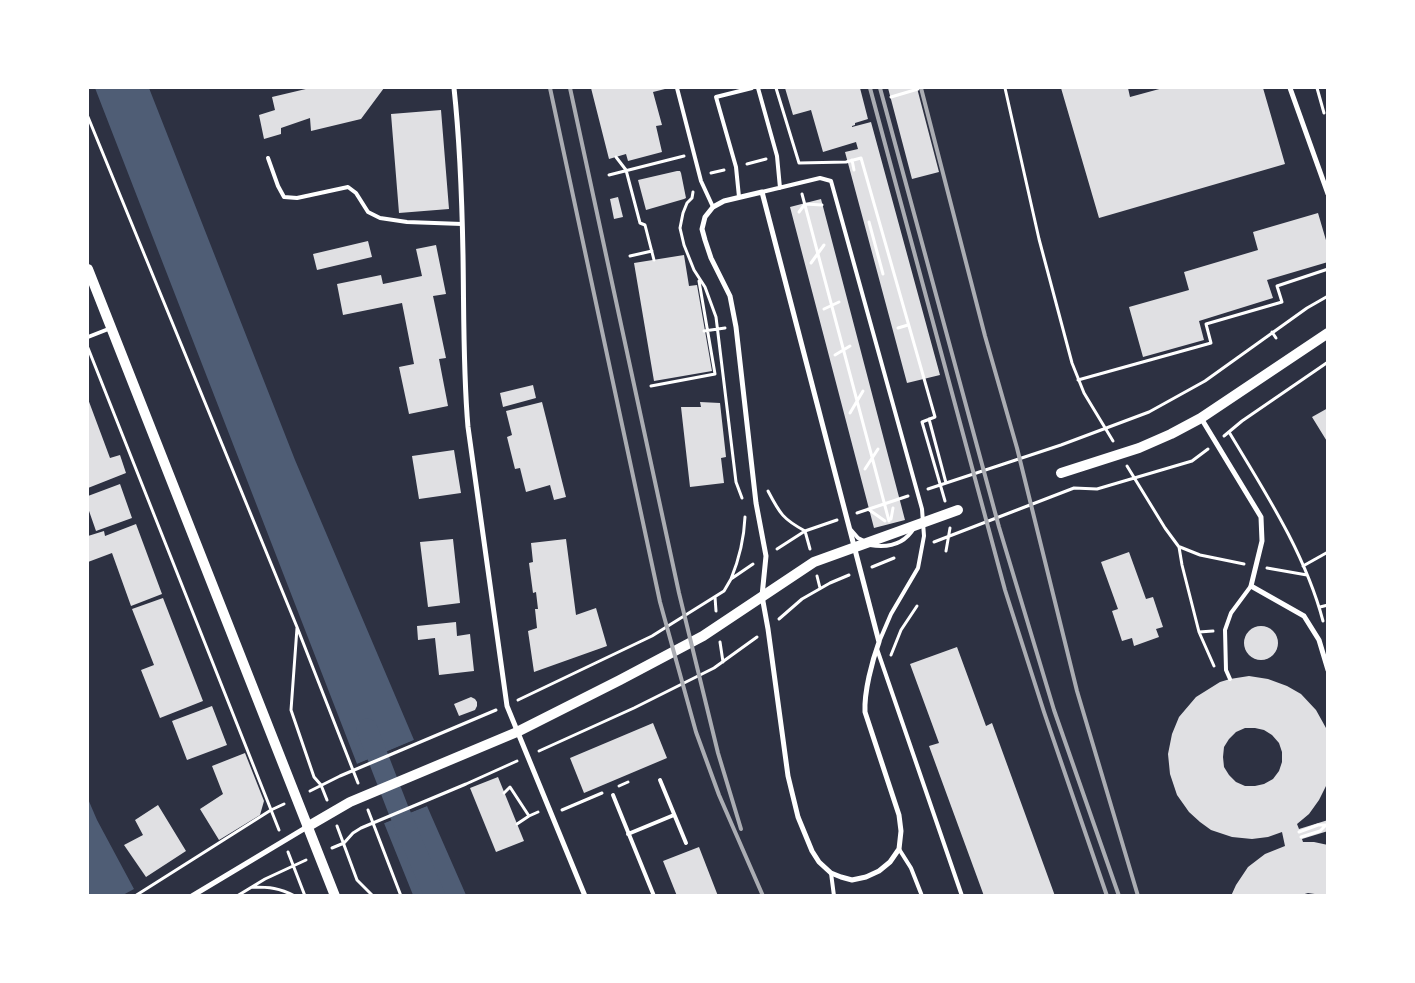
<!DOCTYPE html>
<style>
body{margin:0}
#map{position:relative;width:1415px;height:983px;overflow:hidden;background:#2d3142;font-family:Jost,sans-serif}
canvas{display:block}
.frame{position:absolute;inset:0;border:89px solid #fff;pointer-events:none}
</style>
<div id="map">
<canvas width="1415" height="983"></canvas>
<div class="frame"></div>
</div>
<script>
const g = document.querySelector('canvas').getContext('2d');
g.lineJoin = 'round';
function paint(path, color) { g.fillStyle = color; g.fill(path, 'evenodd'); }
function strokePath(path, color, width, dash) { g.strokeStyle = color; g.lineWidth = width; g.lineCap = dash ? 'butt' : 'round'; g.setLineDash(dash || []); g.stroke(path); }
const water = new Path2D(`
 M95 88H149L295 460 414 740 357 764Z
 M88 799 97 820 134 889 123 895H88Z
 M427 806 466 895H413L384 823Z`);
const pier = new Path2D(`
 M417 739 415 743 358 766 355 765Z
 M426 803 429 805 382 824 383 821Z`);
const canal = new Path2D(`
 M367 729 398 809 435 896`);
const building = new Path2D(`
 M310 88H384L361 119 311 131 310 118 281 128V134L264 139 259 115 275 110 272 97Z
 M591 88H664L665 89 653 92 662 125 656 126 662 152 628 161 626 154 609 159Z
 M785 88H860L868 119 855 123V125L852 126V127L871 122 940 375 907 383 845 152 858 149 856 142 823 152 811 110 793 115Z
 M888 88H917L939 172 912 179Z
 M1061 88H1128L1130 97 1163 88H1263L1285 164 1099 218Z
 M441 110 449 209 399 213 391 114Z
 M677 171H680L681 173 686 198 684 199 646 210 638 180Z
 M618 197 623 217 614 219 610 199Z
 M821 199 905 520 874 528 790 207Z
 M1318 213 1328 247V262L1267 280 1273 298 1199 321 1204 340 1143 357 1129 307 1189 290 1184 272 1258 250 1253 232Z
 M368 241 372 257 317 270 313 254Z
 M436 245 446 294 433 296 446 358 439 359 448 406 409 414 399 367 414 364 402 303 343 315 337 284 381 275 383 284 422 276 416 249Z
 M684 255 689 286 697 285 712 371 654 381 634 263Z
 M533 385 536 398 503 407 500 393Z
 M88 399 110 458 120 455 126 473 88 488Z
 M542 402 566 497 554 500 550 485 526 492 520 468 515 469 507 437 512 435 506 411Z
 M700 402 720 403 726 457 721 458 724 483 690 487 681 407H701Z
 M1328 408V443L1312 417Z
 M454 450 461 493 419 499 412 456Z
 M120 484 132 518 96 531 88 508V496Z
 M136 524 162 594 131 606 112 553 88 562V536L104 531 105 536Z
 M453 539 460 603 428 607 420 542Z
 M566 539 576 615 596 608 607 646 534 672 528 631 537 628 535 609H538L536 592 533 593 529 563 533 562 531 543Z
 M1129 552 1146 599 1153 597 1163 627 1156 629 1159 637 1134 646 1132 638 1122 641 1112 611 1118 609 1101 562Z
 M163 598 203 701 160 718 141 670 154 665 132 609Z
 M456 622 457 636 470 634 474 671 439 675 435 638 418 640 417 626Z
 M1244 643a17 17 0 1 1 34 0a17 17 0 1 1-34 0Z
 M957 647 986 726 992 723 1055 896H984L929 746 939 743 910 664Z
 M1249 676 1268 679 1287 686 1301 694 1316 710 1326 728 1328 736 1327 784 1319 800 1309 814 1297 824 1299 829 1328 820V831L1302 839 1303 842H1314L1328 845V896L1308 893 1298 896H1231L1236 885 1248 867 1265 854 1285 846 1282 832 1268 837 1252 839 1232 837 1211 830 1200 822 1189 812 1177 795 1170 774 1168 754 1172 734 1179 717 1196 697 1220 682 1230 679ZM1245 728H1255L1264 730 1272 735 1279 743 1282 752V762L1279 771 1273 779 1264 784 1255 786H1245L1236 782 1229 775 1224 767 1223 757 1224 747 1229 739 1236 732Z
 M471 697 475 699 477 702V706L475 710 459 716 454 704Z
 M212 706 227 745 187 760 172 721Z
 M653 723 667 758 584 793 570 758Z
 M245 753 264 801 260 815 219 840 200 809 223 794 212 766Z
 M498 777 524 841 496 852 470 788Z
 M158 805 186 851 146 877 124 845 143 835 135 820Z
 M699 847 718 896H677L663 861Z`);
const path = new Path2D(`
 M776 88 799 163 846 162 861 158 935 417 922 422 945 501
 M1005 88 1039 239 1072 363 1084 393 1113 441
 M1317 88 1324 113
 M891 97 918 89
 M88 117 297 627 358 783
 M616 157 626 170 640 223 645 225 654 260
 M852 160 854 170
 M747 164 766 159
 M711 173 724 170
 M609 175 684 156
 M693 192 692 198 687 203 683 213 680 228 684 245 694 270 705 287 716 317 736 482 742 498
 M802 194 889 521
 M799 212 805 204 822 205
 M869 222 883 274
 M630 256 652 251
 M811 263 824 245
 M824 309 839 302
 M898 328 908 325
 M704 331 725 328
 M1272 332 1276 338
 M88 348 279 830
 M835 355 850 346
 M1078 380 1211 343 1206 324 1282 302 1277 286 1328 269
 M651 386 715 374 699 281
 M850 413 863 391
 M929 419 946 483
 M1229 432C1265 492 1305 553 1323 621
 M1224 436 1242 421 1328 362
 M1127 466 1165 528 1179 547 1182 565 1199 632 1214 666
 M865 469 878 449
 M928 489 1061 445 1149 412 1205 381 1307 308 1328 296
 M768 491C780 514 783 519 805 531L810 549
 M868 509 885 521
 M857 513 908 496
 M891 519 893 508
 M934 542 1074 488 1097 489 1192 461 1208 449
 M1180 547 1200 555 1244 564
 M777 549 805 531 837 520
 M946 551 950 528
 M1303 566 1328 552
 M872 567 894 558
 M1267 568 1307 575
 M817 576 820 588
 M731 579C740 557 744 540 745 517
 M715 597 716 611
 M1320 607 1328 605
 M779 619 802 599 830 583 849 575
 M297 628 291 710 314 777 321 785 327 800
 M1199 632 1213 631
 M720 642 723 662
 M891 655 901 630 917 606
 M518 700 652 636 724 591 731 579 753 564
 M539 751 634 708 714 668 757 637
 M619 786 628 782
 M310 791 340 776 496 710
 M504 793 510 787 529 816 538 812
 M368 810 401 896
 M562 810 602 793
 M517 824 529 816
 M337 826 357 880 373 896
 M1299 832 1318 825H1328
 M1301 837 1320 831 1325 826
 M332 848 344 843 353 833 361 828 466 784 517 761
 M288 852 305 896
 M252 887C270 887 279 888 295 896
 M135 896 271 810 284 804
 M237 896 265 879 306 860`);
const service = new Path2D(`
 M677 88 701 181 713 207
 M758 88 777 156 780 188
 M268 158 278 186 284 197 297 198 348 187 356 193 368 212 380 218 407 222 462 224
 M762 192 820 178 831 181 922 509 924 536 918 568 891 614 879 642
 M739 197 736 167 716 97 752 88
 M88 337 111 328
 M851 530 858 538 864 541
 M870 545C888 548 904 545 914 528
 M877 649 962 896
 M1230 679 1226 670 1225 630 1231 613 1251 586
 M660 780 686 843
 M613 795 654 896
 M628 834 674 815
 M899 849 911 868 922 896
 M831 873 834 896`);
const minor = new Path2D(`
 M454 88C460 143 462 199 463 255 464 313 463 370 468 427L507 706 585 896
 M1290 88 1328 194
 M762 192 879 642C872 661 864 692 865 712L899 815 901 831 899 849 890 862 879 871 866 877 852 880 841 877 831 873 819 862 812 851 798 817 788 776 768 629 762 596 766 556 756 503 736 327 730 296 711 258 705 240 702 229 705 217 713 207 724 201Z
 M1201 418 1261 517 1262 541 1251 586 1304 616 1319 640 1328 670
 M192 896 307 827`);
const secondary = new Path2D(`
 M88 269 335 896
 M1061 473 1139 448 1171 434 1201 418 1328 333
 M307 827 350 802 517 732 620 680 703 636 814 562 958 510`);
const rail = new Path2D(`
 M550 88 660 602 696 732 719 795 763 896
 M570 88 679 593 718 753 741 829
 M870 88 1005 590 1044 712 1107 896
 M880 88 999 527 1054 710 1119 896
 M921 88 985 336 1017 448 1077 691 1138 896`);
paint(water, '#4f5d75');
paint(pier, '#2d3142');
strokePath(canal, '#4f5d75', 21);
paint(building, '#e0e0e3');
strokePath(path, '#fff', 3);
strokePath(service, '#fff', 4);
strokePath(minor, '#fff', 5);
strokePath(secondary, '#fff', 10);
strokePath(rail, '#abadb3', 4);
</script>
